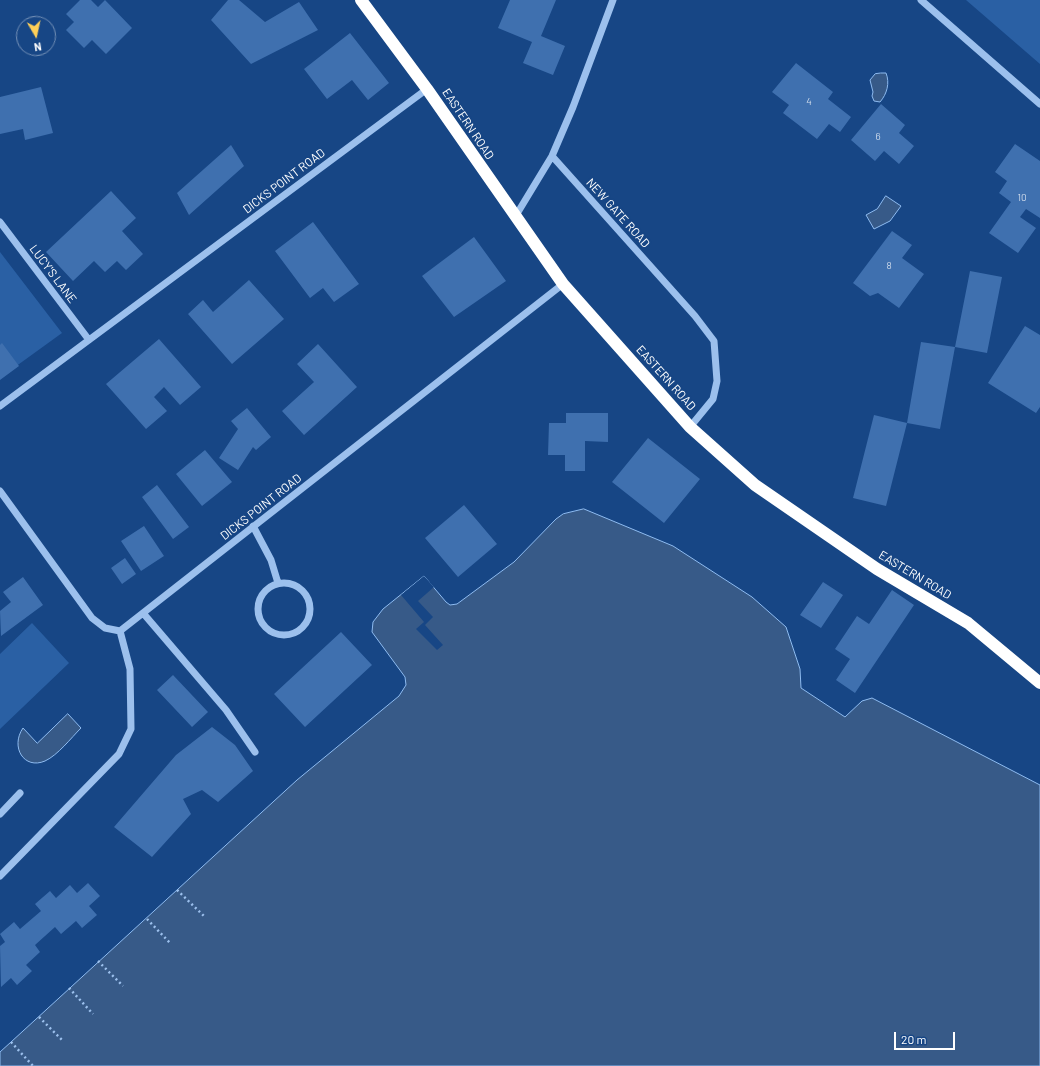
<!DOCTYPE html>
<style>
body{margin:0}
#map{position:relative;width:1040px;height:1066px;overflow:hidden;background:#174685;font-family:Barlow,sans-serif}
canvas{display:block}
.north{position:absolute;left:16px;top:16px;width:40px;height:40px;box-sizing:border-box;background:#174685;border:1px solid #7490b6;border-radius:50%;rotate:171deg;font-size:11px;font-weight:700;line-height:16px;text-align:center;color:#fff}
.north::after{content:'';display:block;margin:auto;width:14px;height:18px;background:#ffd058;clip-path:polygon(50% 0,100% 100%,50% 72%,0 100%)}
.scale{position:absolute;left:894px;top:1032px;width:61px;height:18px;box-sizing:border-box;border:2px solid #fff;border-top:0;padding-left:5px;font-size:12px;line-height:14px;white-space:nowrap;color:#fff;-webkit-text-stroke:3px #174685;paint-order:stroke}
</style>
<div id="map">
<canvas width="1040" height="1066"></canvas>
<div class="north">N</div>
<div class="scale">20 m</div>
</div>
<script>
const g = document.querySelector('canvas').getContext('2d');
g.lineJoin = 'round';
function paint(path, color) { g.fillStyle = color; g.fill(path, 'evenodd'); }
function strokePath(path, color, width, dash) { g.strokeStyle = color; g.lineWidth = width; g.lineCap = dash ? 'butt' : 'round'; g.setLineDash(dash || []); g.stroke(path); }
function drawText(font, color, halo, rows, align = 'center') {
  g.font = font + ' Barlow,sans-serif'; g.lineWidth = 4; g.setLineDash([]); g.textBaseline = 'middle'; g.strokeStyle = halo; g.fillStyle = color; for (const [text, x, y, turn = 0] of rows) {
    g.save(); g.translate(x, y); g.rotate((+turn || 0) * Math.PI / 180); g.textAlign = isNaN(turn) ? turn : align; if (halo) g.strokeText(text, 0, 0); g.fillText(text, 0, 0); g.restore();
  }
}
const green = new Path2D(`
 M966 0H1040V64Z
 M0 252 62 333 15 367 0 347Z
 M32 623 69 663 0 729V654Z`);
const water = new Path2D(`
 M881 73H886C890 83 887 94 880 102L874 101 872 96 873 92 870 80 875 74Z
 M886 196 901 206 890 221 874 229 866 215 877 209Z
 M584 509 673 546 752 597 786 627 800 669 801 688 845 717 862 701 872 698 1040 785V1066H0V1052L11 1042 297 780 399 696 406 685 405 677 372 632 373 622 383 609 424 576 446 602 450 605 457 604 514 562 556 519 563 514Z
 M68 714 81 728C71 738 58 755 45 761 24 770 10 747 23 728L37 743Z`);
const pier = new Path2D(`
 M424 576 434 587 418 601 433 617 425 625 443 645 437 650 416 629 424 622 401 595Z`);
const building = new Path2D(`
 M80 0H91L98 7 105 0 132 28 106 54 92 40 84 48 66 30 74 22 66 14Z
 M228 0H239L265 22 299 2 318 30 251 64 211 20Z
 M510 0H556L541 36 565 46 553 75 523 63 532 42 498 28Z
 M350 33 389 83 368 100 352 80 327 99 304 69Z
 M796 63 833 92 828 99 851 117 840 132 829 124 817 139 783 113 789 105 772 92Z
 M41 87 53 133 25 140 23 129 0 134V97Z
 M881 104 905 125 899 133 914 146 899 164 884 151 875 161 851 140Z
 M1015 144 1040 161V218L1026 209 1020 217 1036 228 1018 253 989 233 1011 202 999 193 1007 181 995 172Z
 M231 145 244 166 189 215 177 193Z
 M111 191 136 218 122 231 143 254 126 270 117 261 105 272 94 261 73 281 46 252Z
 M313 222 359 284 334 302 323 288 310 298 275 251Z
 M892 231 912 245 902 258 924 274 899 308 878 293 870 296 853 283Z
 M474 237 506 281 454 317 422 276Z
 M970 271 1002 277 987 353 955 347 940 429 907 423 921 342 955 347Z
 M249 280 284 319 232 364 188 314 203 300 213 312Z
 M1025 326 1040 335V407L1036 413 988 383Z
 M159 339 201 387 180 405 164 387 154 397 167 411 146 429 106 384Z
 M2 343 19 366 0 380V345Z
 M318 344 357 387 304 435 282 411 314 382 297 364Z
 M247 408 271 437 256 450 253 447 238 470 219 458 238 429 231 421Z
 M566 413H608V442L585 441V471H565V455H548L549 423H566Z
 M874 415 907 423 886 506 853 498Z
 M648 438 700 479 664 523 612 482Z
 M205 450 232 482 202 506 176 474Z
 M157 485 189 527 173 539 142 497Z
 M464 505 497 544 458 577 425 538Z
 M144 526 164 556 141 571 121 541Z
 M125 558 136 574 122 584 111 568Z
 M23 577 43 605 1 636 0 611 11 602 3 592Z
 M823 582 843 595 821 628 800 615Z
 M892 590 914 605 855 693 836 680 850 659 835 649 857 616 869 624Z
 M341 632 372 665 305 727 274 694Z
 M173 675 208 712 192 727 157 690Z
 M212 727 235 745 253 771 218 802 202 790 183 799 191 814 152 857 114 827 176 755Z
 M88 883 100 896 89 906 97 915 82 928 76 921 61 934 55 927 35 945 40 952 26 965 32 971 17 985 11 978 1 987 0 946 5 942 0 934 14 922 20 929 41 911 35 904 50 891 56 898 70 885 77 893Z`);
const path = new Path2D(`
 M177 890 204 916
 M147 919 171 944
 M98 961 123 986
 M69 988 93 1014
 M39 1017 62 1040
 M11 1042 33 1066`);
const minor = new Path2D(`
 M921 0 1040 104
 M552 156 695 316 714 341 717 381 713 399 690 427
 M515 217 552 156 573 107 613 0
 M0 222 89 340
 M0 406 427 89
 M0 491 92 618 105 628 120 631 563 284
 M253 526 271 560 278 583
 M258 609a26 26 0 1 1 52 0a26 26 0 1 1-52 0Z
 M143 613 226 710 255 752
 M0 814 20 793
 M0 876 119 754 131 729 130 669 120 631`);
const highway = new Path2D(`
 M361 0 427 89 563 284 690 427 755 485 877 569 968 623 1040 683`);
const numberNames = [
 ["4",809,102],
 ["6",878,137],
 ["10",1022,198],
 ["8",889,266]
];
const streetNames = [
 ["EASTERN ROAD",468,124,56],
 ["DICKS POINT ROAD",284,181,-37],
 ["NEW GATE ROAD",618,213,48],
 ["LUCY'S LANE",53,274,53],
 ["EASTERN ROAD",666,378,48],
 ["DICKS POINT ROAD",261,507,-38],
 ["EASTERN ROAD",915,575,31]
];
paint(green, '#2a60a4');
paint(water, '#375a88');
strokePath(water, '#8ebbf0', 1);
paint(pier, '#174685');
paint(building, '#3f70af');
strokePath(path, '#9cc0ed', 2.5, [2, 3]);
strokePath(minor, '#9cc0ed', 7);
strokePath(highway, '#fff', 12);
drawText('10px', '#cfdbeb', null, numberNames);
drawText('12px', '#fff', '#174685', streetNames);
</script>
